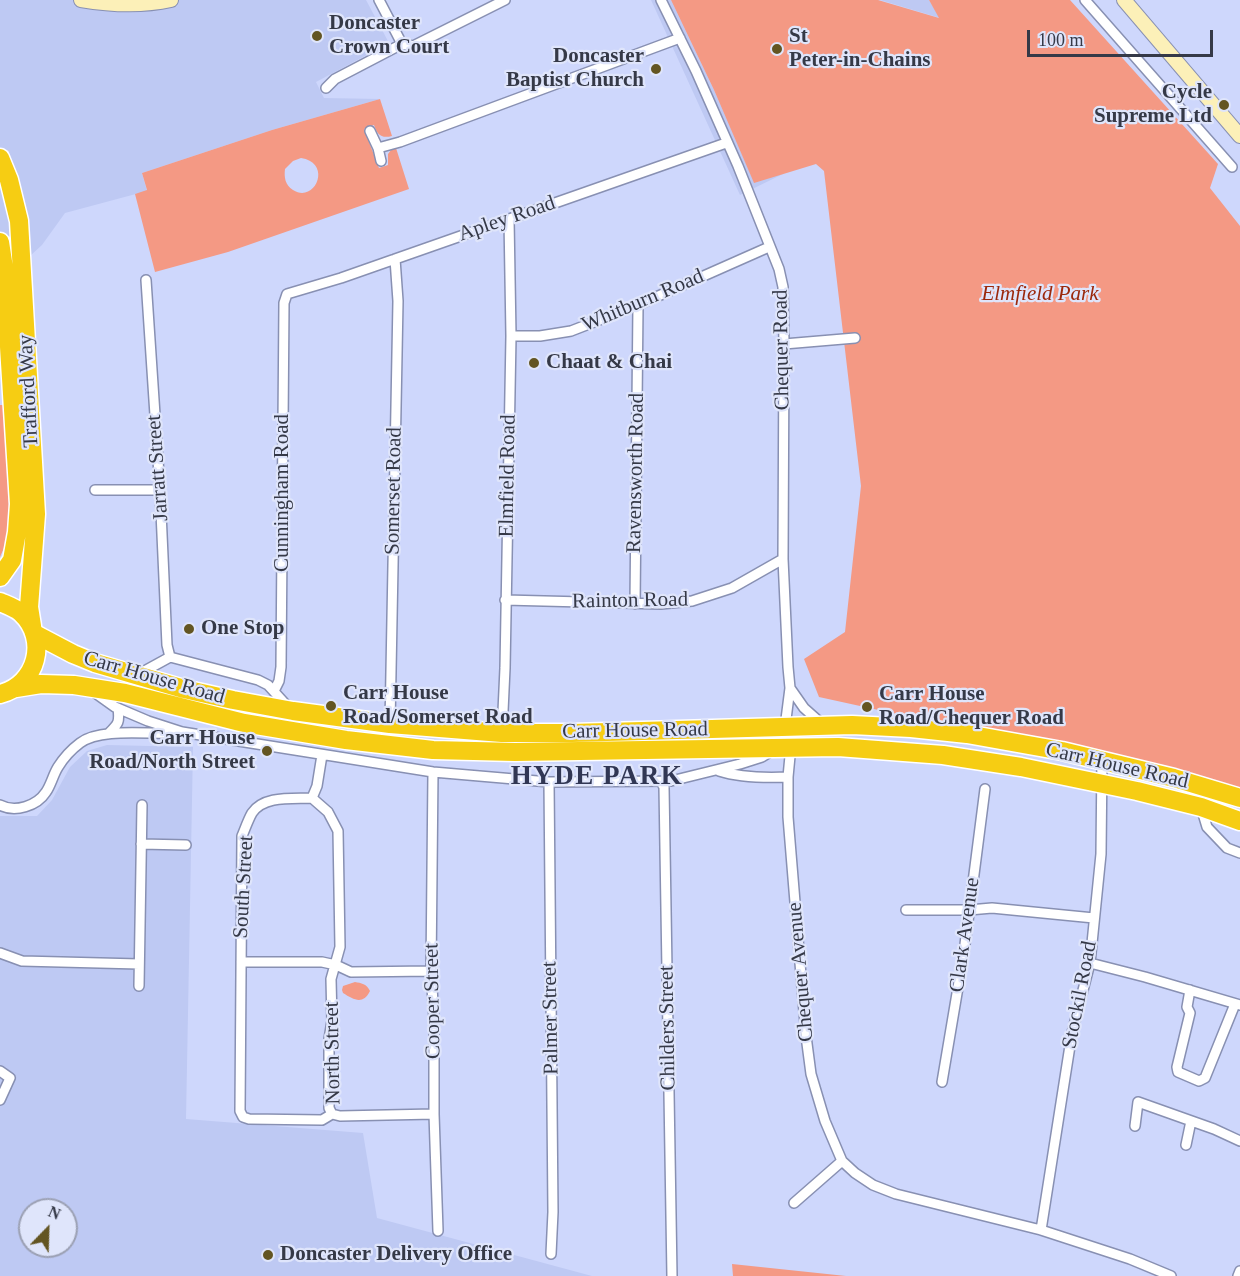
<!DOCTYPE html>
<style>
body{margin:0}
#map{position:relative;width:1240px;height:1276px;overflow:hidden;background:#ced7fc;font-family:Georgia,serif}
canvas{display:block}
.north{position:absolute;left:18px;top:1198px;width:60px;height:60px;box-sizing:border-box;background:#dfe5fb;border:2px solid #9ba0b3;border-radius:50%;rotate:23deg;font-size:16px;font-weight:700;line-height:24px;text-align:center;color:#353947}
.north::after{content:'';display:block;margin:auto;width:21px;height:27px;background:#635522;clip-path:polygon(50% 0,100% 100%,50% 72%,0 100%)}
.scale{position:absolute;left:1027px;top:30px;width:186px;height:27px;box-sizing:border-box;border:3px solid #353947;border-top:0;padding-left:8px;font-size:18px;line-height:21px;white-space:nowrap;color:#353947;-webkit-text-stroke:4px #dfe5fb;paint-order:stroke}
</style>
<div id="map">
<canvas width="1240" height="1276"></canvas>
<div class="north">N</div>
<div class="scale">100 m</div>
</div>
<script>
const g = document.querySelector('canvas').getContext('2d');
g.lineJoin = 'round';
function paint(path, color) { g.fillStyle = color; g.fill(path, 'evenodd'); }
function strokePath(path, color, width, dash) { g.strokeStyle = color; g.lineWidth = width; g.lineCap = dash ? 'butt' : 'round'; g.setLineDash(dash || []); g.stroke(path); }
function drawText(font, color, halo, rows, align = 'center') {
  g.font = font + ' Georgia,serif'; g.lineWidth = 4.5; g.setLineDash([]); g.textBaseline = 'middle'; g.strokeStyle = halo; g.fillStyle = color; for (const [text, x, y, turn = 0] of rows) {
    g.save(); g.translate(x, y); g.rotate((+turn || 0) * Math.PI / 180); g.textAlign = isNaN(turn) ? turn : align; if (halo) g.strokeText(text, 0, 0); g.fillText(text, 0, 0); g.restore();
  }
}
const built = new Path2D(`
 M0 0H366L389 43 316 82 324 98 380 99 272 130 142 173 147 191 65 213 42 245 18 267 4 268 0 242Z
 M651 0H671L714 90 754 182 816 164 785 173 740 195Z
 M880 0H929L940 18Z
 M107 745 193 747 186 1119 363 1133 377 1218 592 1276H0V816H37L52 800 70 767 87 751ZM30 1210H66V1246H30Z`);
const green = new Path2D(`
 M671 0H878L939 18 929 0H1070L1218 164 1210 188 1240 226V798L1102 759 819 697 804 659 845 632 861 486 824 171 816 164 754 183 714 90Z
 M380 99 392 136C381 139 377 134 374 125L364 129 379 168 388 165V154L391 150 396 148 409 189 228 252 155 272 135 194 147 190 142 173 272 130ZM301 158C333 163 315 204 293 190 285 185 284 177 285 169L293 161Z
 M0 405H3L8 484 10 534 0 557Z
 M355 982C361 983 367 984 370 991 363 1005 354 1000 343 993L342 990 343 986Z
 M732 1264 846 1276H733Z`);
const street = new Path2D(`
 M379 0 402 44
 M661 0 696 71 738 166 779 269 783 287 784 344 783 559 788 667 790 688 785 727
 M1085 0 1232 167
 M326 88 335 79 402 44 413 46 505 0
 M370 131 378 148 400 142 680 38
 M378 148 381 161
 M146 280 160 490 167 645 170 657
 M511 336H540L571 331 638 305 769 247
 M784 344 855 338
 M95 490H160
 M505 600 661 604 692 601 732 588 783 559
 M635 604 638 305
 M139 674 170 657 258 680 268 685 289 708
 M790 688 804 708 822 724
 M274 691 279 681 281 667 284 303 287 294 341 278 726 143
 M94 692 115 707 148 721 182 732 433 772 549 782 671 781 740 764 762 757 770 752
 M390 724 398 301 395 259
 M502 733 505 668 511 336 509 219
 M108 734C118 724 120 723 118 708
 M796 748 790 756 788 777V817L806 1036 811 1074 825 1121 842 1161 855 1173 873 1185 896 1194 1041 1230 1130 1259 1171 1276
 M719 771C741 778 765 778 788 777
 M433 772 431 971 434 1019V1114L438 1231
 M549 782 553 1212 551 1254
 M661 782 664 787 672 1276
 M312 798C293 799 264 795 252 813 248 820 245 829 242 836L240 1111 243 1117 249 1119 322 1120 332 1114
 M312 798 328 812 338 831 340 947 331 979 332 1021 329 1039V1108L332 1114
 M312 798 317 786 322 755
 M0 805C15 813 37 806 46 792 51 785 53 775 58 767 63 759 72 749 80 743 101 727 151 735 177 733
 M1201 807 1207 827 1227 848 1240 853
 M141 844 186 845
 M906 910H969L992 908 1094 918
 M0 953 22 961 139 964
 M241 962H322L336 965 351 972 431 971
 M1090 963 1145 977 1240 1005
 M139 986 142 805
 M1190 990 1187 1007 1190 1013 1177 1067 1178 1072 1199 1081 1205 1078 1235 1004
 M0 1071 10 1078 0 1100
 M942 1082 964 952 985 789
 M332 1114 340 1116 434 1114
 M1135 1126 1138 1102 1214 1129 1240 1141
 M1186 1145 1191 1121
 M794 1203 842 1161
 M1041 1230 1072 1033 1090 963 1101 854 1102 759
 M1238 1276 1240 1271`);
const secondary = new Path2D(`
 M81 0C111 5 140 7 171 0
 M1124 0 1240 136`);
const highway = new Path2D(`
 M0 158 9 180 19 221 36 514 29 607 32 626
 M0 242 4 268 19 504 17 532 12 560 0 577
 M0 602C7 605 16 608 21 613 49 639 37 685 0 694
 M35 634 73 654 95 663 184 689 233 700 293 711 390 724 502 733H572L852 725 911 728 967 734 1062 751 1174 778 1240 798
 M16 688 41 684 74 685 125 693 244 723 346 740 433 750 515 752 838 747 943 755 1021 767 1137 791 1201 807 1240 821`);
const markers = [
 [317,36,6,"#635522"],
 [777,49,6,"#635522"],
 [656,69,6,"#635522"],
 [1224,105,6,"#635522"],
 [534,363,6,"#635522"],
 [189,629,6,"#635522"],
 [331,706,6,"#635522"],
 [867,707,6,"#635522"],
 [267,751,6,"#635522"],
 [268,1255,6,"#635522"]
];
const poiNames = [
 ["Doncaster",329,24],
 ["Crown Court",329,48],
 ["St",789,37],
 ["Peter-in-Chains",789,61],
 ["Doncaster",644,57,"right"],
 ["Baptist Church",644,81,"right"],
 ["Cycle",1212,93,"right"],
 ["Supreme Ltd",1212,117,"right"],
 ["Chaat & Chai",546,363],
 ["One Stop",201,629],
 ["Carr House",343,694],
 ["Road/Somerset Road",343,718],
 ["Carr House",879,695],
 ["Road/Chequer Road",879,719],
 ["Carr House",255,739,"right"],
 ["Road/North Street",255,763,"right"],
 ["Doncaster Delivery Office",280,1255]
];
const streetNames = [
 ["Apley Road",507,219,-19],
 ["Whitburn Road",643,301,-23],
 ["Chequer Road",782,350,-91],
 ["Trafford Way",29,391,-93],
 ["Jarratt Street",158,468,-94],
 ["Ravensworth Road",636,473,-89],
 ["Elmfield Road",508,476,-89],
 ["Somerset Road",394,491,-89],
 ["Cunningham Road",282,493,-90],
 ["Rainton Road",630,601,-1],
 ["Carr House Road",154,678,16],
 ["Carr House Road",635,731,-1],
 ["Carr House Road",1117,766,13],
 ["South Street",244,887,-87],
 ["Clark Avenue",965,935,-82],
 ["Chequer Avenue",801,972,-95],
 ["Stockil Road",1080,995,-79],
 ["Cooper Street",433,1001,-91],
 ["Palmer Street",551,1018,-91],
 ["Childers Street",668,1028,-91],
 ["North Street",333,1053,-91]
];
const parkNames = [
 ["Elmfield Park",1040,294]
];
const districtNames = [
 ["HYDE PARK",597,777]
];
paint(built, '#bec9f3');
paint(green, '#f49984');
strokePath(street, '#8890b2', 12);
strokePath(secondary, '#8890b2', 16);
strokePath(highway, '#fff', 21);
strokePath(street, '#fff', 9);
strokePath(secondary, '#fcf0b8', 14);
strokePath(highway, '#f6cd13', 18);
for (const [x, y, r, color] of markers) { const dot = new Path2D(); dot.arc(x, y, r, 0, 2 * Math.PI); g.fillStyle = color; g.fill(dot); strokePath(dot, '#dfe5fb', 2); }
drawText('bold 21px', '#353947', '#dfe5fb', poiNames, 'left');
drawText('21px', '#353947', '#dfe5fb', streetNames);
drawText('italic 21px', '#9b280c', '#dfe5fb', parkNames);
g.letterSpacing = '1.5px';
drawText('bold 27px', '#313754', '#dfe5fb', districtNames);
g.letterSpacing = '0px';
</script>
